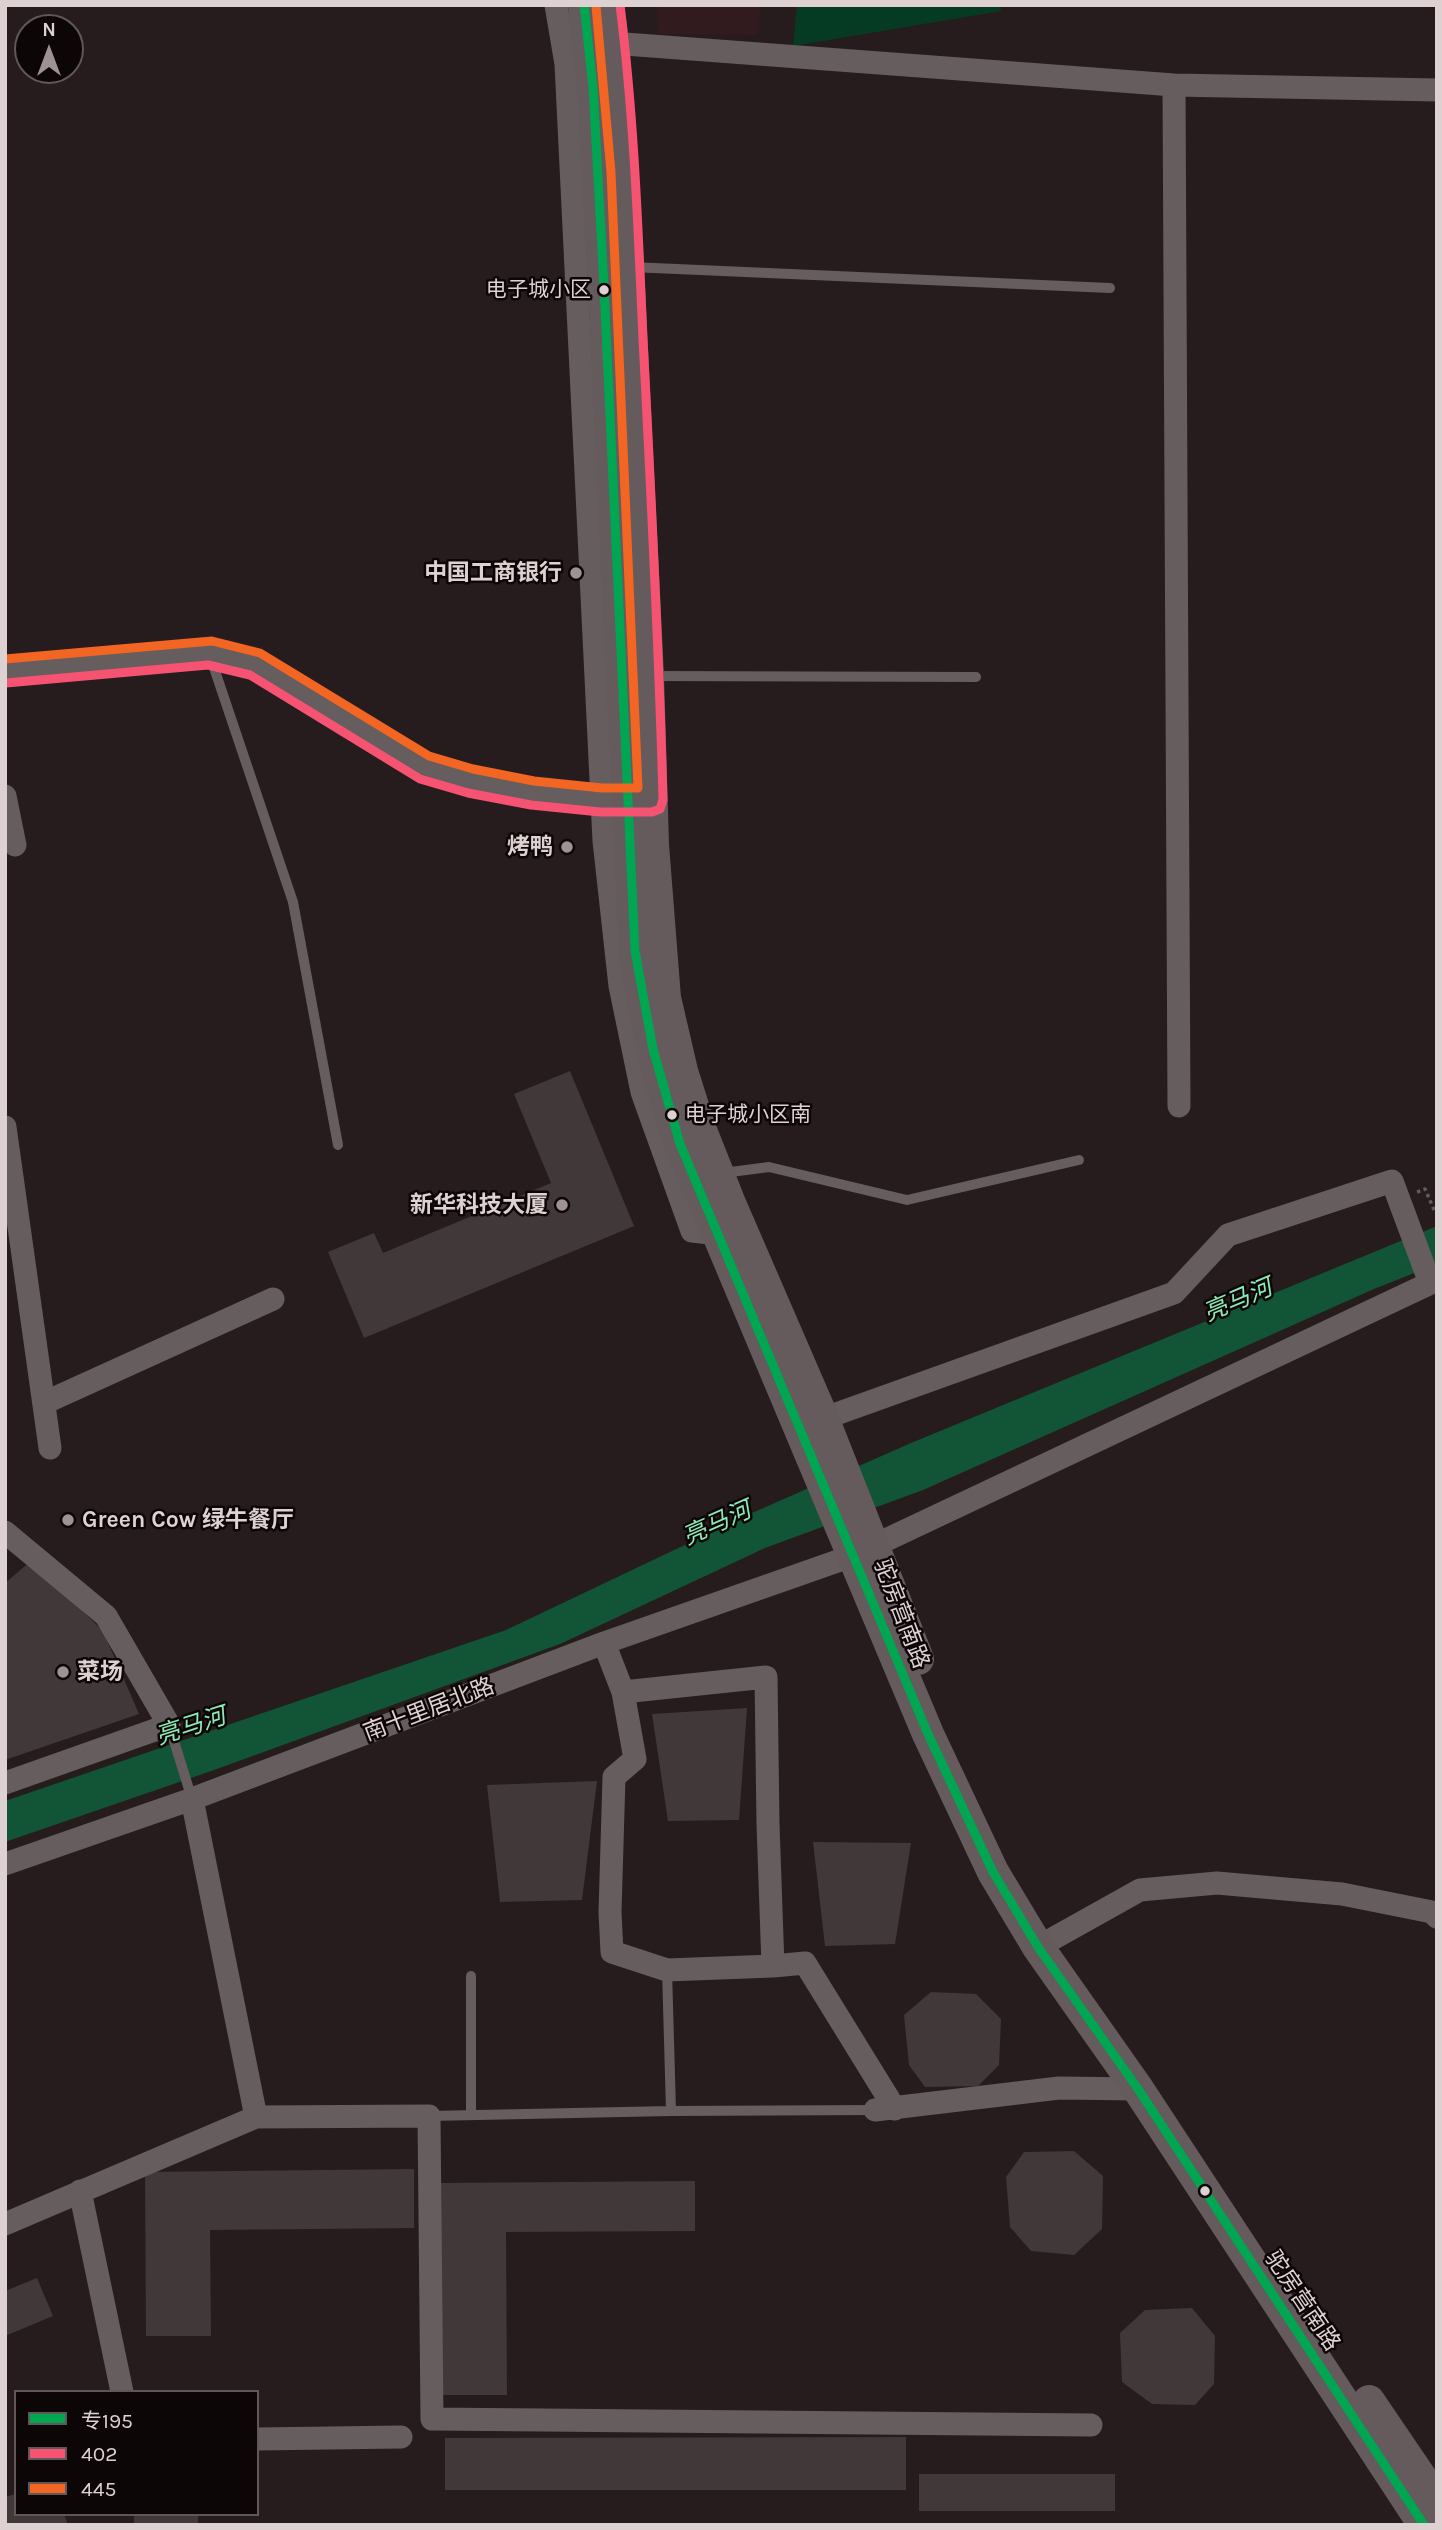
<!DOCTYPE html>
<meta charset="utf-8">
<style>
body{margin:0}
#map{position:relative;width:1442px;height:2530px;overflow:hidden;background:#261c1e;font-family:Karla,"Noto Sans SC",sans-serif}
canvas{display:block}
.frame{position:absolute;inset:0;border:7px solid #ded1d2;pointer-events:none}
.legend{position:absolute;left:14px;top:2390px;width:245px;height:126px;box-sizing:border-box;background:#0d0607;border:2px solid #615758;margin:0;padding:9px 12px;list-style:none;font-size:21px;color:#ded1d2}
.legend li{display:flex;align-items:center;gap:14px;height:35px}
.legend b{width:35px;border:2px solid #615758}
.north{position:absolute;left:14px;top:14px;width:70px;height:70px;box-sizing:border-box;background:#0d0607;border:2px solid #615758;border-radius:50%;rotate:0deg;font-size:19px;font-weight:700;line-height:28px;text-align:center;color:#ded1d2}
.north::after{content:'';display:block;margin:auto;width:24px;height:32px;background:#9e9293;clip-path:polygon(50% 0,100% 100%,50% 72%,0 100%)}
</style>
<div id="map">
<canvas width="1442" height="2530"></canvas>
<div class="frame"></div>
<ul class="legend">
<li><b style="height:9px;background:#00a651"></b>专195</li>
<li><b style="height:9px;background:#f65372"></b>402</li>
<li><b style="height:9px;background:#f26522"></b>445</li>
</ul>
<div class="north">N</div>
</div>
<script>
const g = document.querySelector('canvas').getContext('2d');
g.lineJoin = 'round';
function paint(path, color) { g.fillStyle = color; g.fill(path, 'evenodd'); }
function strokePath(path, color, width, dash) { g.strokeStyle = color; g.lineWidth = width; g.lineCap = dash ? 'butt' : 'round'; g.setLineDash(dash || []); g.stroke(path); }
function drawText(font, color, halo, rows, align = 'center') {
  g.font = font + ' Karla,"Noto Sans SC",sans-serif'; g.lineWidth = 5; g.setLineDash([]); g.textBaseline = 'middle'; g.strokeStyle = halo; g.fillStyle = color; for (const [text, x, y, turn = 0] of rows) {
    g.save(); g.translate(x, y); g.rotate((+turn || 0) * Math.PI / 180); g.textAlign = isNaN(turn) ? turn : align; if (halo) g.strokeText(text, 0, 0); g.fillText(text, 0, 0); g.restore();
  }
}
const built = new Path2D(`
 M657 5H761L758 35 658 34Z`);
const green = new Path2D(`
 M797 5H1000L1001 11 793 46Z`);
const water = new Path2D(`
 M1437 1226V1264L1374 1289 923 1490 765 1548 560 1644 217 1769 5 1842V1801L506 1630 752 1513 911 1443Z`);
const building = new Path2D(`
 M570 1071 634 1226 364 1338 328 1252 374 1233 383 1253 551 1183 514 1094Z
 M31 1561 103 1631 139 1714 5 1760V1583Z
 M747 1708 739 1820 668 1821 652 1714Z
 M597 1781 582 1900 500 1902 487 1785Z
 M813 1842 911 1843 895 1944 825 1946Z
 M931 1992 976 1994 1001 2019 999 2065 978 2086 925 2087 909 2065 904 2015Z
 M1074 2151 1103 2176 1102 2229 1074 2255 1031 2251 1010 2227 1006 2177 1024 2152Z
 M414 2169V2228L210 2230 211 2336H146L145 2172Z
 M695 2181V2231L506 2232 507 2395H442L440 2183Z
 M37 2278 53 2316 5 2336V2291Z
 M1192 2308 1215 2336 1214 2384 1195 2405 1152 2404 1122 2382 1120 2333 1145 2310Z
 M906 2437V2490H445V2438Z
 M919 2474H1115V2511H919Z
 M16 2494V2514H64L68 2525H5V2497Z
 M134 2514H198V2525H134Z`);
const path = new Path2D(`
 M1417 1192 1425 1189 1435 1212H1437`);
const lane = new Path2D(`
 M631 267 1110 288
 M209 653 293 902 338 1145
 M650 676 976 677
 M723 1173 769 1167 907 1200 1079 1160
 M169 1725 192 1799
 M667 1970 671 2111
 M471 1976V2115
 M429 2116 671 2111 875 2110`);
const street = new Path2D(`
 M556 5 566 64 604 841 620 986 642 1092 692 1231 719 1234
 M598 42 1174 85 1437 90
 M1174 85 1179 1106
 M5 671 209 653 255 664 424 767 470 781 532 793 615 801
 M5 796 15 845
 M5 1127 50 1448
 M44 1403 273 1299
 M811 1423 1174 1293 1228 1235 1392 1181 1430 1283
 M5 1532 106 1616 169 1725 5 1783
 M604 1643 623 1692 766 1677 768 1824 773 1966 805 1963 895 2109
 M623 1692 635 1759 614 1777 610 1912 612 1952 667 1970 773 1966
 M192 1799 256 2117
 M5 1864 192 1799 604 1643 852 1556 1437 1280
 M1038 1947 1140 1890 1217 1883 1342 1894 1432 1912 1437 1917
 M875 2110 1059 2088 1138 2089
 M80 2191 122 2392
 M5 2224 256 2117 429 2116 432 2419 1091 2425
 M257 2439 401 2437`);
const secondary = new Path2D(`
 M584 5 593 87 604 287 635 951C644 1018 659 1081 680 1144L928 1734 993 1872 1038 1947 1138 2089 1424 2525
 M608 5 613 43 628 267 648 676 653 845 665 998 682 1071 700 1128 729 1201 823 1418 918 1659
 M1369 2401 1437 2501`);
const bus1 = new Path2D(`
 M584 5 593 87 604 287 635 951 653 1049 680 1144 928 1734 993 1872 1038 1947 1138 2089 1424 2525`);
const bus2 = new Path2D(`
 M6 683 208 665 250 675 420 779 468 793 531 805 600 812H652L660 809 663 800C659 646 651 492 643 339 638 227 634 116 620 5`);
const bus3 = new Path2D(`
 M5 659 212 641 260 653 429 756 473 769 534 781 602 788H638L611 172 596 6`);
const markers = [
 [604,290,6,"#ded1d2"],
 [576,573,7,"#9e9293"],
 [567,847,7,"#9e9293"],
 [672,1115,6,"#ded1d2"],
 [562,1205,7,"#9e9293"],
 [68,1520,7,"#9e9293"],
 [63,1672,7,"#9e9293"],
 [1205,2191,6,"#ded1d2"]
];
const busNames = [
 ["电子城小区",591,290],
 ["电子城小区南",685,1115,"left"]
];
const poiNames = [
 ["中国工商银行",562,573],
 ["烤鸭",553,847],
 ["新华科技大厦",548,1205],
 ["Green Cow 绿牛餐厅",82,1520,"left"],
 ["菜场",77,1672,"left"]
];
const streetNames = [
 ["驼房营南路",901,1614,69],
 ["南十里居北路",429,1710,-21],
 ["驼房营南路",1302,2301,56]
];
const waterNames = [
 ["亮马河",1238,1301,-23],
 ["亮马河",717,1524,-24],
 ["亮马河",191,1727,-18]
];
paint(built, '#311b1f');
paint(green, '#053b23');
paint(water, '#125436');
paint(building, '#413839');
strokePath(path, '#61595a', 3.5, [3.5, 3.5]);
strokePath(lane, '#655d5e', 10);
strokePath(street, '#655d5e', 23);
strokePath(secondary, '#655a5c', 32);
strokePath(bus1, '#00a651', 9);
strokePath(bus2, '#f65372', 9);
strokePath(bus3, '#f26522', 9);
for (const [x, y, r, color] of markers) { const dot = new Path2D(); dot.arc(x, y, r, 0, 2 * Math.PI); g.fillStyle = color; g.fill(dot); strokePath(dot, '#0d0607', 2.5); }
drawText('21px', '#ded1d2', '#0d0607', busNames, 'right');
drawText('bold 23px', '#ded1d2', '#0d0607', poiNames, 'right');
drawText('23px', '#ded1d2', '#0d0607', streetNames);
drawText('italic 24px', '#8cecb6', '#0d0607', waterNames);
</script>
